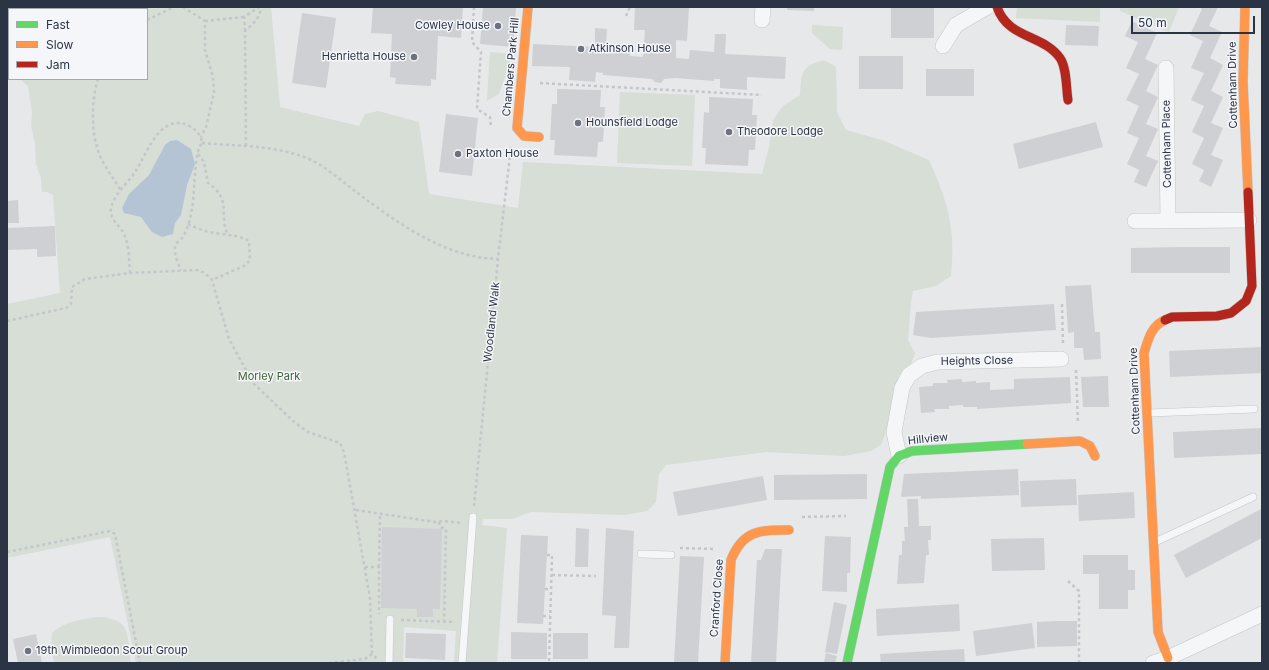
<!DOCTYPE html>
<style>
body{margin:0}
#map{position:relative;width:1269px;height:670px;overflow:hidden;background:#e6e8ea;font-family:Inter,sans-serif}
canvas{display:block}
.frame{position:absolute;inset:0;border:8px solid #2b3445;pointer-events:none}
.legend{position:absolute;left:8px;top:8px;width:140px;height:72px;box-sizing:border-box;background:#f4f6f9;border:1px solid #a4a8b1;margin:0;padding:5px 7px;list-style:none;font-size:12px;color:#2b3445}
.legend li{display:flex;align-items:center;gap:8px;height:20px}
.legend b{width:20px;border:1px solid #a4a8b1}
.scale{position:absolute;left:1131px;top:16px;width:124px;height:18px;box-sizing:border-box;border:2px solid #2b3445;border-top:0;padding-left:5px;font-size:12px;line-height:14px;white-space:nowrap;color:#2b3445;-webkit-text-stroke:3px #f4f6f9;paint-order:stroke}
</style>
<div id="map">
<canvas width="1269" height="670"></canvas>
<div class="frame"></div>
<ul class="legend">
<li><b style="height:5px;background:#63d668"></b>Fast</li>
<li><b style="height:5px;background:#ff974d"></b>Slow</li>
<li><b style="height:5px;background:#b3261e"></b>Jam</li>
</ul>
<div class="scale">50 m</div>
</div>
<script>
const g = document.querySelector('canvas').getContext('2d');
g.lineJoin = 'round';
function paint(path, color) { g.fillStyle = color; g.fill(path, 'evenodd'); }
function strokePath(path, color, width, dash) { g.strokeStyle = color; g.lineWidth = width; g.lineCap = dash ? 'butt' : 'round'; g.setLineDash(dash || []); g.stroke(path); }
function drawText(font, color, halo, rows, align = 'center') {
  g.font = font + ' Inter,sans-serif'; g.lineWidth = 3; g.setLineDash([]); g.textBaseline = 'middle'; g.strokeStyle = halo; g.fillStyle = color; for (const [text, x, y, turn = 0] of rows) {
    g.save(); g.translate(x, y); g.rotate((+turn || 0) * Math.PI / 180); g.textAlign = isNaN(turn) ? turn : align; if (halo) g.strokeText(text, 0, 0); g.fillText(text, 0, 0); g.restore();
  }
}
const green = new Path2D(`
 M8 7H271L280 107 359 126 365 114 378 111 419 122 429 194 518 208 523 162 762 174 769 147 773 120 782 107 800 95C802 72 800 67 824 60L836 67 837 112 846 130 882 140 929 160C948 202 956 230 951 276L936 286 913 291 911 301 908 340 915 353 911 364 899 375 887 429 881 445 871 451 844 456 767 452 666 465 659 474 656 502 647 511 625 515 531 512 512 519H483L482 525 507 528 497 663H454L456 631 404 627 403 663H136L110 537 7 558V304L60 293 53 195 47 192H42L41 178 36 164 35 143 31 126 32 113 28 86 20 79H147V9H9V77L7 78Z
 M1017 7H1100V22L1016 18Z
 M1120 7H1179L1169 32 1120 11Z
 M812 25 843 27 842 50 830 49 812 33Z
 M490 52 513 54 499 94 487 101Z
 M620 92 695 95 692 166 617 163Z
 M97 617C132 618 127 635 131 663H54L51 646 52 633C65 621 80 620 97 617Z`);
const water = new Path2D(`
 M177 140 191 149 195 164 187 185 181 215 175 223 173 234 162 237 152 232 141 217 124 213 122 208 129 194 149 175 165 145 170 141Z`);
const building = new Path2D(`
 M373 7H463L461 38 438 36 436 80 431 79V86L395 84 396 78 390 77 392 34 371 33Z
 M483 7H516L513 47 480 44Z
 M635 7H689L687 41 676 40V58L689 59 690 50 714 52 715 34H726L725 54 786 57 785 79 747 77V90L720 88V79H714V81L675 78 664 79 661 83 655 82 652 79 603 75V73L596 72 595 82 569 80 570 67 532 66 533 44 595 47V28L607 29 606 46 630 47V56L643 57 645 30H634Z
 M787 7H814V11L787 10Z
 M891 7H934V38H891Z
 M1198 7H1218L1209 26 1222 32 1210 58 1223 65 1211 91 1223 97 1211 123 1223 128 1211 155 1223 160 1211 187 1199 181 1204 170 1192 164 1204 138 1192 132 1204 106 1191 100 1204 73 1191 68 1203 41 1190 35 1202 9Z
 M302 13 336 18 326 88 292 83Z
 M1132 21 1157 33 1145 59 1158 65 1146 91 1158 97 1146 124 1158 129 1146 156 1158 161 1146 187 1134 182 1139 170 1127 164 1139 138 1127 133 1139 106 1126 100 1139 74 1126 68 1138 42 1125 36Z
 M1066 25 1099 26 1098 46 1065 45Z
 M859 56H903V89H859Z
 M926 69H974V96H926Z
 M557 89 601 90 600 107H605L603 142H598L597 157 554 155 555 140H550L552 104H557Z
 M709 97 753 99 752 115H757L755 150H749L748 166 705 164 706 148H702L704 112 709 113Z
 M446 114 478 118 472 176 439 172Z
 M1096 122 1103 147 1019 169 1013 144Z
 M18 200 19 223H7V201Z
 M55 226 56 256 37 257V249L7 250V228Z
 M1181 247H1230V273H1131V248Z
 M1091 285 1095 332H1100L1101 359 1084 360 1083 348H1074V332L1068 333 1065 286Z
 M1054 304 1056 330 931 338 913 335 916 312Z
 M1262 347V373L1170 377 1169 351Z
 M1108 376 1109 407H1083L1081 377Z
 M1070 377 1071 403 977 409V407H963V405L949 406V409H934L935 412 921 413 919 387 933 386V383H948L947 380 962 379V382L976 381V383L990 382V390L1014 389V379Z
 M1262 428V454L1174 458 1173 432Z
 M1018 469 1019 495 921 499V496L901 497 904 474Z
 M867 474V499L774 500V475Z
 M763 476 767 500 678 516 673 492Z
 M1076 479 1077 505 1021 507 1020 481Z
 M1134 492 1135 518 1079 521 1078 495Z
 M907 499H918L919 526H931V540H928L929 555H926L924 583 897 584 899 555H902V541H905L904 527H908Z
 M1261 509 1262 538 1186 578 1174 555Z
 M382 527 442 529 440 609H433V617H417V609L381 608Z
 M576 528 589 529 588 567H575Z
 M606 528 634 531 629 648H614L616 616 602 615Z
 M521 535 548 536 543 624 517 623Z
 M825 536 851 537 850 573H847V592L822 591Z
 M1044 538 1045 570 992 571 991 539Z
 M765 549H782L776 663H751L757 560H761Z
 M1083 555H1128V570H1135V590H1128V609H1099V574H1083Z
 M680 556 704 557 698 663H674Z
 M834 602 847 605 837 654 825 652Z
 M959 604 960 631 877 636 876 609Z
 M1057 621H1077V646L1037 647V622Z
 M1032 623 1035 648 976 656 973 631Z
 M511 632 547 633V659H511Z
 M406 633 446 634 445 660 405 658Z
 M553 633H588V659H553Z
 M36 634 42 663H18L13 639Z
 M964 649 965 663H881L880 654Z
 M826 653 837 656 835 663 824 662Z`);
const path = new Path2D(`
 M183 7 205 21V50L213 77 214 92 206 127 201 137
 M474 7 472 42 481 52 477 109 490 117 491 127
 M626 16 630 7
 M147 20 174 7
 M205 21 244 17
 M245 31 244 17 259 7
 M98 79C92 96 91 129 97 147 101 163 113 177 121 191
 M540 83 762 95
 M202 143C235 146 272 145 304 157 323 164 339 179 355 191 396 222 445 258 498 259
 M246 146 245 31C253 24 260 18 261 7
 M198 154 204 162 208 183C232 199 219 214 227 233
 M188 224C196 228 206 232 215 233 227 235 238 235 249 241L250 260 246 265 212 280
 M130 273C129 260 129 245 124 234 120 225 109 220 111 208 114 194 128 183 135 172 146 156 158 116 185 124 191 126 198 131 201 138 203 144 199 146 198 152 192 178 197 210 184 235 182 240 176 241 175 247 174 255 178 263 181 270
 M1062 304 1063 344
 M7 321 66 308 71 304 72 287 85 279 130 273 197 270 205 273 212 280 229 339 253 383 293 421 308 432 340 443 344 452 370 598 372 654
 M1076 370 1078 424
 M474 506 498 259 511 147
 M356 510 435 522 443 521 462 523
 M802 517 846 516
 M439 522 440 527 446 529 444 621
 M680 548 715 549
 M7 552 110 531 115 534 140 663
 M547 555H552L549 663
 M365 567H379V614
 M379 567 380 514
 M552 575 596 576
 M1068 581 1079 591V663
 M545 589H551
 M543 616H550
 M401 620 454 622
 M329 663 365 659 372 654 377 659`);
const lane = new Path2D(`
 M1149 413 1254 409
 M1155 542 1253 497
 M641 554 671 555
 M389 663 390 619
 M462 663 473 517`);
const street = new Path2D(`
 M762 20 763 7
 M943 46 956 25 987 7
 M1166 68 1168 221
 M1135 221 1249 220
 M899 456 894 432 902 388 909 375 922 366 937 362 1061 359
 M1153 663 1168 658 1262 614`);
const fast = new Path2D(`
 M847 663 890 467 899 456 912 451 1027 444`);
const slow = new Path2D(`
 M528 7 517 128 524 136 539 137
 M1245 7 1243 82 1248 192
 M1165 320C1151 326 1148 340 1144 353L1158 632 1168 658
 M1027 444 1080 441 1090 446 1095 456
 M725 663 731 560C743 530 760 530 789 530`);
const jam = new Path2D(`
 M997 7C1008 39 1043 34 1060 58 1067 68 1066 88 1068 100
 M1165 320 1172 317 1217 316 1231 313 1246 301 1252 286 1248 192`);
const markers = [
 [498,26,4,"#6c737f"],
 [581,49,4,"#6c737f"],
 [414,57,4,"#6c737f"],
 [578,123,4,"#6c737f"],
 [729,132,4,"#6c737f"],
 [458,154,4,"#6c737f"],
 [28,651,4,"#6c737f"]
];
const poiNames = [
 ["Cowley House",490,26,"right"],
 ["Atkinson House",589,49],
 ["Henrietta House",406,57,"right"],
 ["Hounsfield Lodge",586,123],
 ["Theodore Lodge",737,132],
 ["Paxton House",466,154],
 ["19th Wimbledon Scout Group",36,651]
];
const streetNames = [
 ["Chambers Park Hill",511,67,-85],
 ["Cottenham Drive",1233,85,-91],
 ["Cottenham Place",1167,144,-91],
 ["Woodland Walk",492,322,-84],
 ["Heights Close",977,361,-1],
 ["Cottenham Drive",1135,391,-92],
 ["Hillview",928,439,-6],
 ["Cranford Close",717,598,-86]
];
const parkNames = [
 ["Morley Park",269,377]
];
paint(green, '#d6ded6');
paint(water, '#b4c4d5');
paint(building, '#ced0d3');
strokePath(lane, '#c4c6c8', 8);
strokePath(street, '#c4c6c8', 16);
strokePath(fast, '#c4c6c8', 10);
strokePath(slow, '#c4c6c8', 10);
strokePath(jam, '#c4c6c8', 10);
strokePath(path, '#c5c6ca', 2.5, [3, 3]);
strokePath(lane, '#f5f6f7', 7);
strokePath(street, '#f5f6f7', 15);
strokePath(fast, '#63d668', 9);
strokePath(slow, '#ff974d', 9);
strokePath(jam, '#b3261e', 9);
for (const [x, y, r, color] of markers) { const dot = new Path2D(); dot.arc(x, y, r, 0, 2 * Math.PI); g.fillStyle = color; g.fill(dot); strokePath(dot, '#f4f6f9', 1.5); }
drawText('11px', '#2b3445', '#f4f6f9', poiNames, 'left');
drawText('11px', '#2b3445', '#f4f6f9', streetNames);
drawText('11px', '#3f6138', '#f4f6f9', parkNames);
</script>
